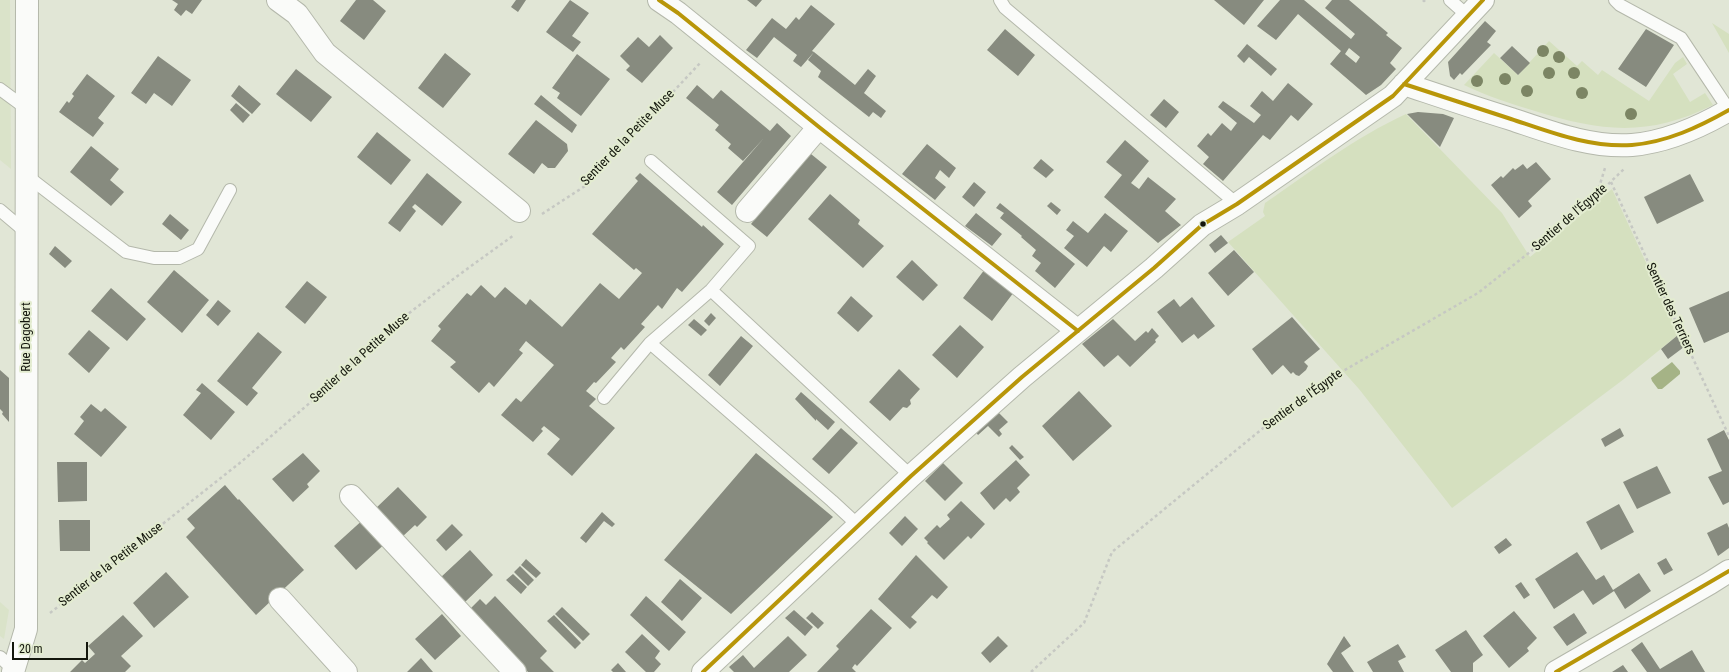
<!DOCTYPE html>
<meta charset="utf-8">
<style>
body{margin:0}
#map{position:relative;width:1729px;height:672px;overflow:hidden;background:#e1e6d6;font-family:"Roboto Condensed",sans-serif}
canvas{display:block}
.scale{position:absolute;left:12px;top:642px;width:76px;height:18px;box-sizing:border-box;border:2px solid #13160c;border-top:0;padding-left:5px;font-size:12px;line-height:14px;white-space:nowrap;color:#13160c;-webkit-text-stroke:3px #e3ecd0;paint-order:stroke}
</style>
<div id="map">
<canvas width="1729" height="672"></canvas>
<div class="scale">20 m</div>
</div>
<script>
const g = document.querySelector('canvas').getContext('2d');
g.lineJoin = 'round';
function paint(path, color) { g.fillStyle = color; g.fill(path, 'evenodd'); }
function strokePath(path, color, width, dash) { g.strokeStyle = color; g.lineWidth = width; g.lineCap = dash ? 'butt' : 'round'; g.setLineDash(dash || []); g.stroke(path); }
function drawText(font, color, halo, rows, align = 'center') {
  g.font = font + ' "Roboto Condensed",sans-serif'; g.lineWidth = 4; g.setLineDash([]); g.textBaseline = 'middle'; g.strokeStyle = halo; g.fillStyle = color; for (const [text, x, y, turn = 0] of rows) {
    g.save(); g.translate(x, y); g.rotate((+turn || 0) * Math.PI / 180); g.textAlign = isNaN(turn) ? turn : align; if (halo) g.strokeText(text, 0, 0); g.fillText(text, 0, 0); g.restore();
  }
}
const built = new Path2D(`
 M0 0H10L11 169 0 160Z
 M0 602 9 610 4 639 0 636Z`);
const green = new Path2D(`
 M1712 23 1729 34V53Z
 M1549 41 1577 66 1582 61 1598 75 1602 70 1649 101 1675 63 1683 57 1687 64 1673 74 1690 102 1705 93 1713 105C1649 137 1602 132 1535 111 1511 104 1487 96 1464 85L1494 53 1518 75Z
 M1406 114 1502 213 1530 257 1612 189 1679 334 1624 379 1452 508 1359 389 1228 242 1265 216 1263 212 1265 203C1310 172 1356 137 1406 114Z`);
const water = new Path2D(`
 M1672 362 1680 371V374L1662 389H1658L1652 381 1651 378Z`);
const building = new Path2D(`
 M172 0H202L192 14 186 10 181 16 174 10 178 4Z
 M356 0H373L386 11 364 40 340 21Z
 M516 0H526L518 12 511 7Z
 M570 0 589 13 572 36 581 42 573 52 546 32Z
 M747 0H762L756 7Z
 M1214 0H1264L1244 25Z
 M1280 0H1304L1351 39 1355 34 1325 8 1332 0H1349L1388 33 1386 35 1402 48 1390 63 1396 69 1381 85 1366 95 1330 64 1341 51 1298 14 1276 40 1257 26ZM1349 48 1360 57 1356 63 1345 54Z
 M811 5 835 24 812 51 814 52 801 67 793 61 797 55 774 37 757 58 746 50 772 18 786 29 796 17 799 20Z
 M1485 21 1496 31 1487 42 1491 45 1462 75 1460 73 1454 80 1450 76 1448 62Z
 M1005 29 1035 55 1018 76 987 50Z
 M1646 29 1674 45 1646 87 1618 69Z
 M660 35 673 48 642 83 626 70 630 66 620 56 638 37 649 47Z
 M1247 44 1277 69 1271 76 1249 57 1244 63 1237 56Z
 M1512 46 1530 63 1518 75 1500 58Z
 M814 52 855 85 868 69 876 76 864 93 886 111 881 118 873 112 869 117 818 77 821 71 808 60Z
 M445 53 471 74 443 108 418 88Z
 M577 54 610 79 581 116 557 98 560 93 552 88Z
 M158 56 191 80 172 106 154 93 146 104 131 93Z
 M296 69 332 97 311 122 276 94Z
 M87 74 115 96 98 118 104 123 93 137 59 112 67 101 69 103 74 96 72 94Z
 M1288 83 1313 104 1298 121 1291 115 1270 140 1263 135 1223 181 1203 164 1209 157 1197 146 1208 133 1211 136 1222 123 1231 131 1237 123 1218 107 1223 101 1254 123 1261 115 1250 106 1262 91 1273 101Z
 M239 85 261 104 252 114 231 96Z
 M697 85 713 99 721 90 770 131 777 123 791 136 732 205 717 192 764 138 743 161 728 148 731 144 715 130 719 125 686 98Z
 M541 95 577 125 572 133 534 104Z
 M1164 99 1179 112 1166 128 1150 115Z
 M236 103 250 115 243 123 230 110Z
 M1418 112 1443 114 1454 118 1440 147 1407 114Z
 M536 120 567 144 568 151 555 168H548L542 163 534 174 508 154Z
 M377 132 411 160 391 185 357 157Z
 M1125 140 1149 161 1131 183 1139 189 1148 177 1176 199 1165 211 1181 225 1158 243 1104 197 1122 175 1106 162Z
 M927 144 956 168 949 178 940 170 935 178 946 187 935 200 902 174Z
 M91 146 119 169 110 180 124 192 111 206 70 172Z
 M811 154 827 167 767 237 751 224Z
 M1041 159 1054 170 1046 178 1033 168Z
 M1536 162 1551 179 1528 201 1532 206 1519 218 1491 185 1501 176 1503 178 1513 168 1515 170 1523 164 1527 169Z
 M427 173 462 202 442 226 415 204 412 207 416 211 400 232 388 223Z
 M640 173 702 227 703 225 724 244 682 292 677 288 662 309 658 305 641 324 645 327 624 350 621 347 611 358 616 362 596 383 594 382 586 391 596 399 589 406 615 428 572 476 547 454 560 439 544 426 541 429 543 431 533 442 501 415 516 398 521 402 554 365 526 341 519 350 523 353 494 387 489 382 479 393 450 367 456 362 431 341 441 329 438 326 467 293 471 296 481 285 495 298 505 287 526 305 530 299 562 327 600 283 619 299 642 273 636 268 634 270 592 234 638 181 635 178Z
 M1690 174 1704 201 1657 224 1644 197Z
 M974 182 986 192 974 207 962 197Z
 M830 194 860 220 858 224 884 246 863 268 808 219Z
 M1051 202 1061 210 1057 215 1047 206Z
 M1000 203 1075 264 1055 288 1035 271 1041 263 1032 256 1036 250 1021 237 1022 236 1000 218 1004 213 996 208Z
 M976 213 1002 234 992 246 965 226Z
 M1105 213 1128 231 1111 252 1104 246 1087 267 1064 248 1074 236 1066 230 1073 221 1088 233Z
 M170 214 189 230 181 240 162 224Z
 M1221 235 1228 243 1215 253 1209 245Z
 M55 246 72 261 65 268 49 254Z
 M1234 250 1254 272 1228 296 1208 273Z
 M912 260 938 285 923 301 896 277Z
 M985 269 1014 292 992 321 963 298Z
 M174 270 209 300 182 333 147 302Z
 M307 281 327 297 305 324 285 307Z
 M111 288 146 319 127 341 91 311Z
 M1729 291V332L1704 343 1689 308Z
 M851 296 873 316 858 332 837 313Z
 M1192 297 1215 326 1198 339 1194 334 1182 343 1157 312 1174 299 1180 307Z
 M218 300 231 311 218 326 206 315Z
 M711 313 716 318 709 326 704 321Z
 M1292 317 1320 349 1304 362 1308 366 1306 370 1299 376 1296 375 1293 372 1291 374 1283 365 1272 375 1252 349Z
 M694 319 707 330 701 336 688 325Z
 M1113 319 1135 341 1146 331 1148 333 1152 328 1159 336 1155 340 1156 342 1130 367 1118 355 1104 367 1082 344Z
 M960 325 984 347 957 378 932 355Z
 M89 330 110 348 89 373 68 354Z
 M258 332 282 352 252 388 258 393 247 406 217 381Z
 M1678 335 1684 347 1668 359 1661 349Z
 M741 336 753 346 720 386 708 375Z
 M899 369 920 389 910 400 911 404 907 408 903 407 890 421 869 402Z
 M0 370 9 378V422L2 414 3 412 0 409Z
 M202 383 235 412 211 440 183 415 201 393 196 390Z
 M1079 391 1112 426 1073 461 1042 426Z
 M801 392 835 422 828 430 816 419V421L795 399Z
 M91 404 101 412 105 408 127 427 101 457 74 434 84 421 80 417Z
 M998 412 1008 422 999 430 1002 434 999 437 988 426 978 435 975 431Z
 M841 428 858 443 829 474 812 459Z
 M1620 428 1624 436 1605 447 1601 439Z
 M1724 430 1729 440V502L1723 505 1708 477 1722 471 1707 439Z
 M1012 445 1024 457 1020 460 1009 448Z
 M303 453 320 471 307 484 309 487 293 502 272 479Z
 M756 453 833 517 731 614 664 560Z
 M1016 460 1030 475 1017 488 1020 492 1010 502 1006 498 994 510 980 493Z
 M57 462H87V501L58 502Z
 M943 463 963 483 945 501 925 481Z
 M1657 466 1671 493 1637 509 1623 482Z
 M225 485 238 500 239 499 304 570 256 615 186 537 195 528 187 519Z
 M398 487 427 517 417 527 415 525 402 537 375 509Z
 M961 501 985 524 971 539 968 536 944 560 927 543 928 542 924 538 937 525 940 528 950 519 947 515Z
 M1619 504 1634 532 1601 550 1586 522Z
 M602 512 615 524 612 527 604 521 586 543 580 538Z
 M905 516 918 529 902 546 889 533Z
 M366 517 388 541 356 570 334 546Z
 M59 520H90V551H60Z
 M1727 523 1729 528V548L1718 556 1707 533Z
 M452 524 463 535 446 551 436 540Z
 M1506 538 1512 545 1499 554 1494 547Z
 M470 550 493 575 464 603 440 578Z
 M1577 552 1596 580 1604 575 1613 590 1639 573 1651 591 1625 609 1614 591 1593 605 1583 590 1554 609 1535 579Z
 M916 555 948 587 937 599 932 595 911 617 917 622 910 629 878 599Z
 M1666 558 1673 570 1664 575 1657 563Z
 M526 559 541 573 536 578 521 565Z
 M520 566 534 580 528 586 514 572Z
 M166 572 189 597 154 628 133 603Z
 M513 574 527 587 521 594 506 580Z
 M680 579 702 598 682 621 661 602Z
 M1521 582 1530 595 1524 599 1515 586Z
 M495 596 547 651 540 658 554 672H528L469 610 480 599 486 605Z
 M646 596 686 632 669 651 630 615Z
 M562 607 590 634 583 641 555 614Z
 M871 609 892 628 857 666 855 664 852 668 856 672H817L839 649 836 646Z
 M794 610 813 627 805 636 785 618Z
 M1514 611 1537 638 1527 648 1529 651 1509 668 1483 636Z
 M812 612 824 623 818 629 806 618Z
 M1574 613 1587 633 1567 646 1553 627Z
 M442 614 461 636 435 660 415 639Z
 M123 615 143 636 121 656 131 666 125 672H70L82 660 85 663 95 654 88 646Z
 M554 615 581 643 575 649 547 621Z
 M1466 630 1483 655 1473 663V672H1451L1435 650Z
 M642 634 660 651 655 658 661 664 654 672H646L625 652Z
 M788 636 807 655 789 672H734L729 667 743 655 754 668Z
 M998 636 1008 646 990 663 981 653Z
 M1344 636 1351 646 1341 653 1354 672H1333L1327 664Z
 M1642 642 1660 669 1692 650 1705 672H1647L1631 650Z
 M1398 644 1406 657 1398 661 1404 672H1373L1367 662Z
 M421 658 433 672H407Z
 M618 663 626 672H613L611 670Z
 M1623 665 1628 672H1612Z`);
const path = new Path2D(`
 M1423 0 1424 1 1425 0
 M1611 182 1729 436
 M1597 194 1605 168
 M542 214 585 186 701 62
 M50 613 241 462 326 389 382 334 456 277 514 235
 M1031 672 1084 623 1112 552 1273 420 1343 371 1478 293 1573 218 1624 169`);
const service = new Path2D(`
 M1000 0 1005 8 1237 204
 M1450 0 1468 16
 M1615 0 1620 5 1681 38 1729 110
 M0 89 27 109
 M27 176 126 252 154 258H179L198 249 230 190
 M0 210 27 233
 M711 290 911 476
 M650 343 832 501 859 526
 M604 398 650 343 711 290 749 246 651 161
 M0 657 14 670`);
const minor = new Path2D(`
 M278 0 297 14 325 53 519 211
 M659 0 678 13 819 127 1078 331
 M1404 84C1440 96 1475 108 1511 119 1550 132 1590 148 1632 145 1666 142 1700 127 1729 110
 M747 211 819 127
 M351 496 515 672
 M280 599 346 672
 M13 672 26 629 27 0
 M703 672 911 476 1022 377 1154 268 1202 225 1237 204 1393 96 1483 0
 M1556 672 1710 583 1729 571`);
const bus1 = new Path2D(`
 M659 0 678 13 819 127 1078 331
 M1404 84C1440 96 1475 107 1511 119 1550 132 1590 148 1632 145 1667 142 1699 127 1729 110
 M703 672 911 476 1022 377 1154 268 1202 225 1237 204 1393 96 1483 0
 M1556 672 1729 571`);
const trees = [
 [1543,51],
 [1559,57],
 [1549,73],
 [1574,73],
 [1505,79],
 [1477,81],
 [1527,91],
 [1582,93],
 [1631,114]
];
const markers = [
 [1203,224,3.5,"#13160c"]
];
const streetNames = [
 ["Sentier de la Petite Muse",628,138,-46],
 ["Sentier de l'Égypte",1570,218,-41],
 ["Sentier des Terriers",1670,309,65],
 ["Rue Dagobert",27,337,-90],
 ["Sentier de la Petite Muse",360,358,-42],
 ["Sentier de l'Égypte",1303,400,-36],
 ["Sentier de la Petite Muse",111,565,-38]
];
paint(built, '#dae3c9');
paint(green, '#d5e0bf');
paint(water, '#a5b386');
paint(building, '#878b7f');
strokePath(service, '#b4b8ab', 14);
strokePath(minor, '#b4b8ab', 24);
strokePath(path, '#c6c8c3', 2.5, [3, 3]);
strokePath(service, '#fafbf9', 12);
strokePath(minor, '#fafbf9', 22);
strokePath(bus1, '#b89609', 4);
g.fillStyle = '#7c8564';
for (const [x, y] of trees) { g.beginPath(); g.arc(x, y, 6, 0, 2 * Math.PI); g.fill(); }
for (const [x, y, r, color] of markers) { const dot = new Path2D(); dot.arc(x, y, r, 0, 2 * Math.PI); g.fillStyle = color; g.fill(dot); strokePath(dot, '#e3ecd0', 1.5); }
drawText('13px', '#13160c', '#e3ecd0', streetNames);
</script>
